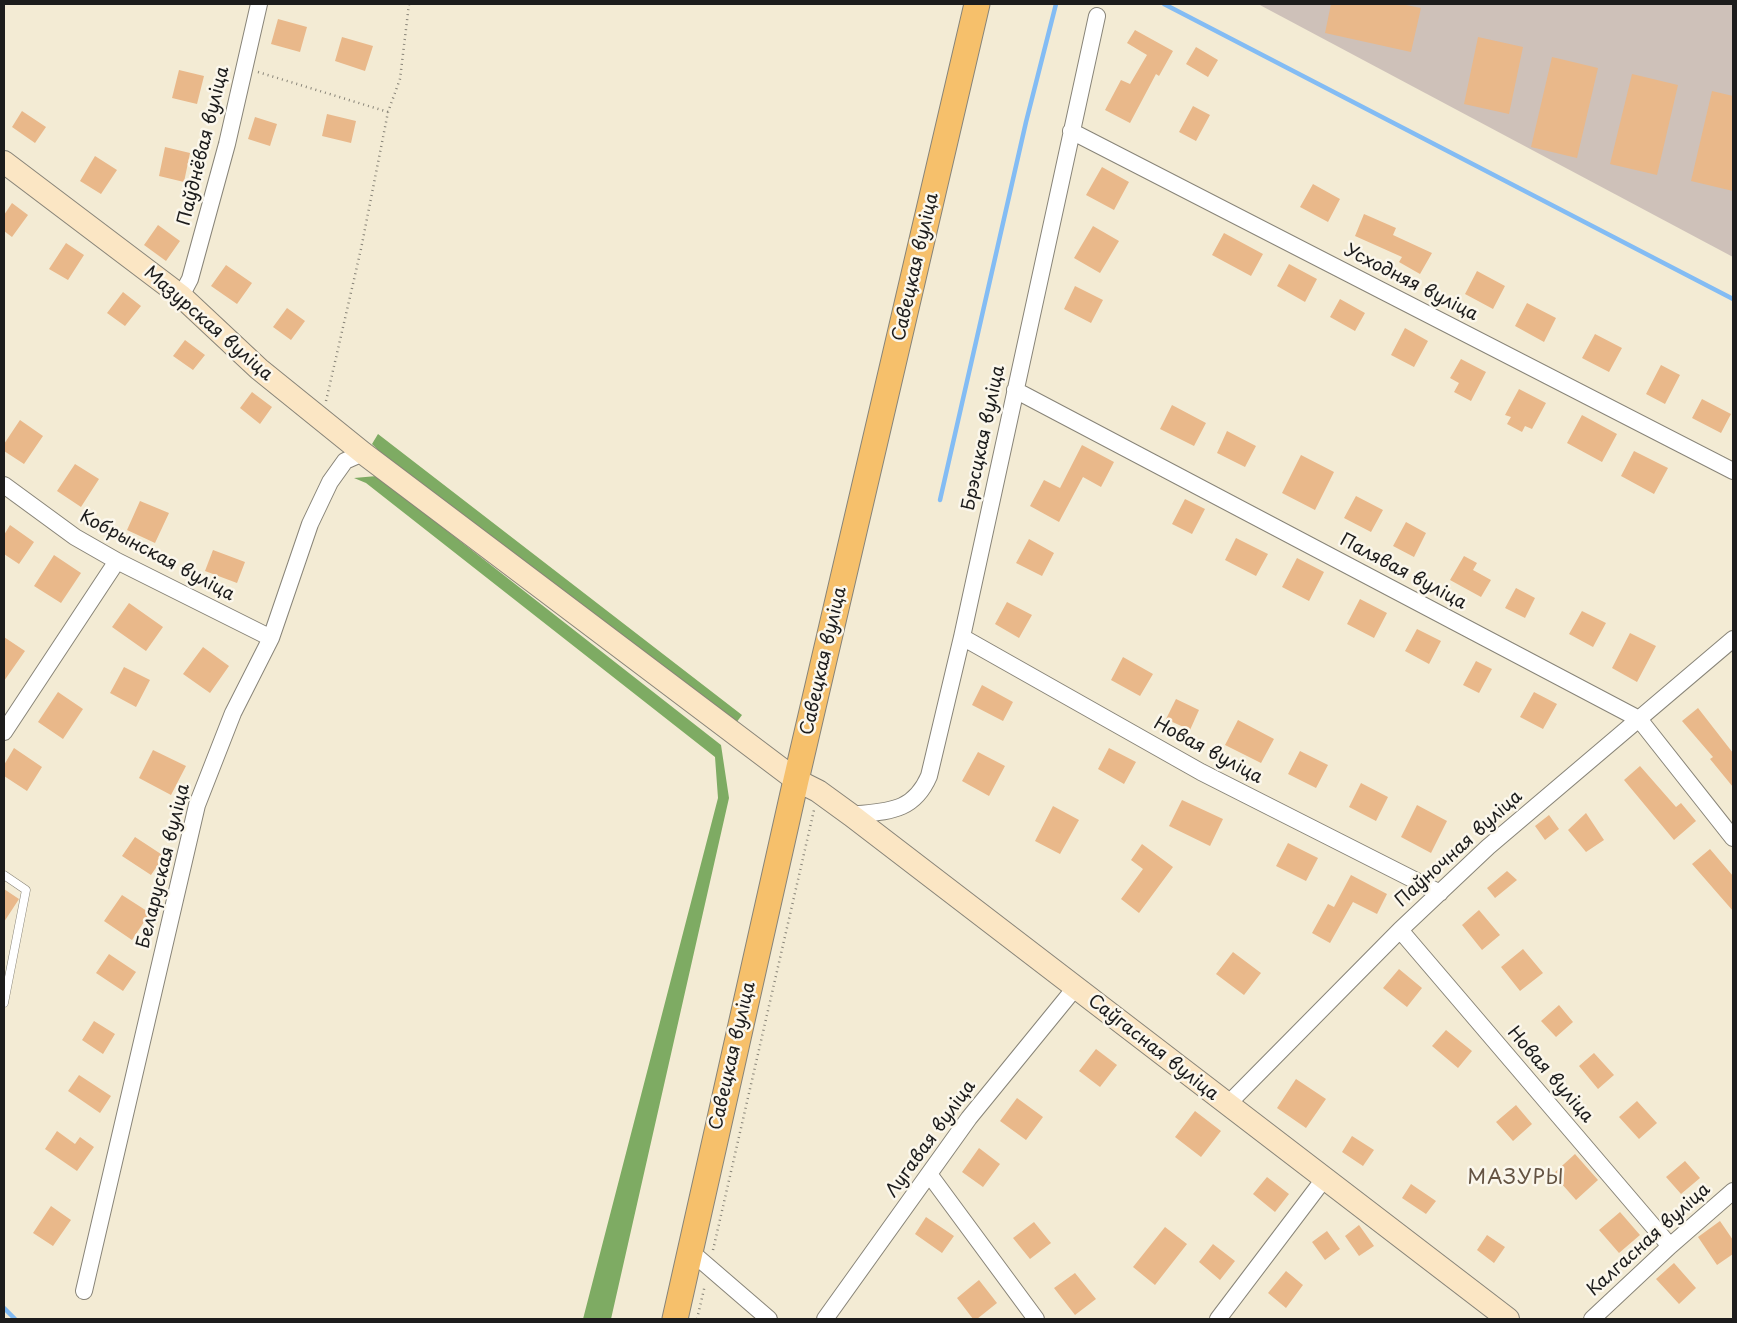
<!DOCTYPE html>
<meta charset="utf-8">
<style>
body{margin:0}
#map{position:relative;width:1737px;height:1323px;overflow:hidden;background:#f3ebd4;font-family:"Playpen Sans",sans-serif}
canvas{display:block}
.frame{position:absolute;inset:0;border:5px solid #1c1c1c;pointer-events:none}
</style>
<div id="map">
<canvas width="1737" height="1323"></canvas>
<div class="frame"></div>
</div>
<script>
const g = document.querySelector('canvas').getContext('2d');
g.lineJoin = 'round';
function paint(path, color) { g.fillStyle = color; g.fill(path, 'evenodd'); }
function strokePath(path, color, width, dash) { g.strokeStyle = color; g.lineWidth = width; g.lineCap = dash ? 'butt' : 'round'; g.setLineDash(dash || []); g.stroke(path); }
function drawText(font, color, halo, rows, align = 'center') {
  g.font = font + ' "Playpen Sans",sans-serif'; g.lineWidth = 5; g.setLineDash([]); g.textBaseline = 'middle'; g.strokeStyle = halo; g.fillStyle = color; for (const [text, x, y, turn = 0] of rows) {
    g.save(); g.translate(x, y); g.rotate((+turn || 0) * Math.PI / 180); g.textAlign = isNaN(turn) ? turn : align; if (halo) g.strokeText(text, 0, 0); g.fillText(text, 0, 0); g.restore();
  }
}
const industrial = new Path2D(`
 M1258 4H1733V257Z`);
const forest = new Path2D(`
 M378 434 742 715 736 723 402 474 372 444Z
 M377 476 721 745 729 798 611 1319H583L718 798 715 757 366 483 354 478Z`);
const stream = new Path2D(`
 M1164 4 1733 299
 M940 500 1026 122 1056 4
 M4 1308 15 1319`);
const building = new Path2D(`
 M1331 4H1401L1421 8 1411 52 1325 33Z
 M278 19 307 27 300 52 271 44Z
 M1135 30 1173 51 1159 76 1156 74 1130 123 1105 110 1121 80 1130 84 1147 55 1127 43Z
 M342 37 373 46 365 71 335 61Z
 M1478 37 1523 47 1509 114 1464 104Z
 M1196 47 1218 60 1208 77 1186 64Z
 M1552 57 1598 68 1577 158 1531 147Z
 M179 70 204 76 197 104 172 98Z
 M1632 74 1678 85 1657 175 1610 164Z
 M1712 91 1733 96V191L1691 181Z
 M1193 106 1210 115 1196 141 1179 132Z
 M22 111 46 127 35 143 12 127Z
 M327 114 356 121 351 143 322 136Z
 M255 117 277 124 270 146 248 139Z
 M165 147 190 153 184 182 159 176Z
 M95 156 117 170 101 194 80 181Z
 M1102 167 1129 182 1114 210 1086 195Z
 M1313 184 1340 199 1328 222 1300 207Z
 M12 203 28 215 12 237 4 231V215Z
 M1364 214 1396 228 1393 235 1432 253 1420 274 1399 262 1402 257 1355 236Z
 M158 225 180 241 166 261 144 245Z
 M1093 226 1119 241 1100 273 1074 258Z
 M1224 233 1263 254 1251 276 1212 255Z
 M66 243 84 255 68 280 49 269Z
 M1289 264 1317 279 1305 302 1277 286Z
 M226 265 252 283 237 304 211 286Z
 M1477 271 1505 286 1493 309 1465 294Z
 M1075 286 1103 300 1091 323 1064 309Z
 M123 292 141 306 125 326 107 313Z
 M1340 299 1365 313 1355 331 1330 317Z
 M1527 303 1556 318 1544 342 1515 326Z
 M287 308 305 321 291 340 273 327Z
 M1405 328 1428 341 1414 367 1391 355Z
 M1595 334 1622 348 1609 372 1582 358Z
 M185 340 205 355 193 370 173 356Z
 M1461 359 1486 372 1471 401 1454 392 1459 383 1450 378Z
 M1661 365 1680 375 1665 404 1646 394Z
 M1519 389 1546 403 1532 429 1525 426 1522 432 1507 424 1511 417 1505 415Z
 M252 392 272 407 260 424 240 408Z
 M1702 399 1731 414 1721 433 1692 418Z
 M1172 405 1206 423 1194 446 1160 429Z
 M1582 415 1617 434 1602 462 1567 443Z
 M20 420 43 436 24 464 4 451V444Z
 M1227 431 1256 446 1245 467 1217 453Z
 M1082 445 1114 462 1101 487 1083 477 1059 522 1030 506 1044 480 1060 488Z
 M1634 451 1668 468 1654 494 1621 476Z
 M1301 455 1334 472 1315 510 1282 493Z
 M75 464 99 479 81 507 57 491Z
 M1356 496 1383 510 1371 532 1344 518Z
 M1185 499 1205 509 1192 534 1172 524Z
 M140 501 169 513 155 543 127 530Z
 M1406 522 1426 533 1414 557 1393 546Z
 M10 525 34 542 19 564 4 554V535Z
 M1236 538 1268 554 1256 576 1225 560Z
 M1029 539 1054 553 1042 576 1016 563Z
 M213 550 245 562 237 583 205 571Z
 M54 555 81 573 61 603 34 586Z
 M1464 556 1477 563 1473 570 1491 580 1481 597 1450 580Z
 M1297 558 1324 572 1309 601 1282 587Z
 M1516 588 1535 598 1525 618 1505 608Z
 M1360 599 1387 613 1374 638 1347 624Z
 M1007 602 1032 615 1019 638 995 624Z
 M129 603 163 627 146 651 112 627Z
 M1582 611 1606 623 1593 647 1569 634Z
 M1417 629 1441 641 1429 664 1405 651Z
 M1630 633 1656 646 1637 682 1612 668Z
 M4 637 25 651 4 681Z
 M203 647 229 666 210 693 183 674Z
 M1123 657 1153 674 1140 696 1111 680Z
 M1476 661 1492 669 1479 693 1463 685Z
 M124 667 150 680 136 707 110 693Z
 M982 685 1013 702 1003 721 972 705Z
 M58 692 83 709 63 739 38 722Z
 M1534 692 1557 704 1543 729 1520 717Z
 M1176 699 1199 710 1190 730 1166 719Z
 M1698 708 1733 753V787L1710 759 1713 757 1682 721Z
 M1238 720 1274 739 1261 763 1225 745Z
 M14 748 42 767 27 791 4 776V765Z
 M1109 748 1136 762 1124 784 1098 769Z
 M153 750 186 766 171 795 139 778Z
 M1300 751 1328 765 1316 788 1288 774Z
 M978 752 1005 766 989 796 962 781Z
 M1640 766 1676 807 1681 803 1696 821 1674 840 1624 780Z
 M1361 783 1388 797 1376 821 1349 807Z
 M1182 800 1223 819 1210 846 1169 826Z
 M1417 805 1447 821 1431 853 1401 837Z
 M1053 806 1079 820 1060 854 1035 841Z
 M1586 813 1604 840 1586 852 1568 830Z
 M1549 815 1559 829 1545 840 1535 826Z
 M135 837 164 856 151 875 122 856Z
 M1288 843 1318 858 1306 881 1276 866Z
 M1142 844 1173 867 1139 913 1121 899 1143 869 1131 860Z
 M1710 849 1733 876V911L1692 864Z
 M1507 871 1517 880 1495 898 1487 888Z
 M1351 875 1387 894 1377 914 1353 902 1330 943 1312 933 1328 904 1334 907Z
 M4 889 19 899 4 922Z
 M122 895 150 913 132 940 104 921Z
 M1479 910 1500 935 1482 950 1462 925Z
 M1523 949 1543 973 1520 991 1501 967Z
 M1233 952 1261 973 1244 995 1216 974Z
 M109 954 136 972 123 991 96 973Z
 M1399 969 1422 988 1407 1007 1383 988Z
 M1559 1005 1573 1022 1556 1037 1541 1021Z
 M94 1021 115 1034 103 1054 82 1040Z
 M1446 1030 1472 1051 1458 1068 1432 1046Z
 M1096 1049 1117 1065 1100 1087 1079 1071Z
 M1594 1053 1614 1075 1598 1089 1579 1066Z
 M79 1075 111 1096 100 1113 68 1091Z
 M1296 1079 1326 1099 1306 1128 1277 1108Z
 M1017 1098 1043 1117 1026 1140 1000 1121Z
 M1637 1101 1657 1123 1639 1139 1619 1117Z
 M1516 1105 1532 1124 1513 1141 1496 1122Z
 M1195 1111 1221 1131 1201 1157 1175 1137Z
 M57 1131 75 1144 80 1137 94 1147 77 1171 45 1149Z
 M1352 1136 1374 1150 1363 1166 1342 1152Z
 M979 1148 1000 1164 983 1187 962 1172Z
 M1575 1154 1598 1180 1576 1200 1553 1174Z
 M1685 1161 1700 1178 1681 1194 1666 1177Z
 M1267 1177 1289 1194 1275 1212 1253 1194Z
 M1411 1184 1436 1201 1426 1214 1402 1198Z
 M51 1206 71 1220 53 1246 33 1233Z
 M1620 1212 1640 1235 1619 1253 1599 1230Z
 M926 1217 954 1236 942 1253 915 1234Z
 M1720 1221 1733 1240V1254L1717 1265 1698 1237Z
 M1034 1222 1051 1243 1030 1259 1013 1238Z
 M1359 1225 1374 1246 1359 1256 1345 1236Z
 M1165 1227 1187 1244 1155 1285 1133 1267Z
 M1327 1231 1340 1249 1325 1260 1312 1242Z
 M1487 1235 1505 1247 1494 1263 1477 1250Z
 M1213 1244 1235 1261 1220 1280 1199 1262Z
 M1674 1263 1696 1288 1679 1304 1656 1279Z
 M1286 1271 1303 1285 1286 1308 1268 1293Z
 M1075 1273 1096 1299 1075 1315 1054 1288Z
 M979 1280 997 1303 977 1319H973L957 1298Z`);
const path = new Path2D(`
 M258 72 388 112
 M326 401 361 249 388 112 400 79 409 4
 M713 1250 814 810
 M697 1319 705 1285`);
const lane = new Path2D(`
 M4 875 26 890 4 1003`);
const street = new Path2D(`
 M1071 131 1733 471
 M181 296 190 279 227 144 259 4
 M1015 390 1639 719 1733 838
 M4 485 75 537 117 561 271 638
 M962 637 1201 772 1440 893
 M4 732 117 561
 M851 815C887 811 913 813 929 776L962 637 1097 16
 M1400 930 1670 1246
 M1227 1105 1400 930 1488 847 1733 639
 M929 1174 1036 1319
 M689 1250 769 1319
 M84 1291 197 805 233 713 271 638 310 524 330 482 345 461 363 453
 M825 1319 969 1118 1075 988
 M1218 1319 1324 1179
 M1592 1319 1670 1246 1733 1191`);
const secondary = new Path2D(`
 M4 162 181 296 259 369 363 453 796 780 818 791 851 815 1508 1319`);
const primary = new Path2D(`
 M675 1319 796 780 977 4`);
const streetNames = [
 ["Паўднёвая вуліца",204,146,-76],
 ["Савецкая вуліца",916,267,-77],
 ["Усходняя вуліца",1411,283,27],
 ["Мазурская вуліца",208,324,41],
 ["Брэсцкая вуліца",984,438,-78],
 ["Кобрынская вуліца",157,556,28],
 ["Палявая вуліца",1403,572,28],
 ["Савецкая вуліца",824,661,-77],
 ["Новая вуліца",1208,751,28],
 ["Паўночная вуліца",1459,849,-42],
 ["Беларуская вуліца",164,866,-76],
 ["Саўгасная вуліца",1153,1048,38],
 ["Савецкая вуліца",733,1056,-77],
 ["Новая вуліца",1550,1075,49],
 ["Лугавая вуліца",931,1139,-54],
 ["Калгасная вуліца",1649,1240,-42]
];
const quarterNames = [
 ["МАЗУРЫ",1516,1178]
];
paint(industrial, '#cec1b9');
paint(forest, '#7eab63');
strokePath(stream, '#83bcf4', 4.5);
paint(building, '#e9b88a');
strokePath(lane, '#888478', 9);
strokePath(street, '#888478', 18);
strokePath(secondary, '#888478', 24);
strokePath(primary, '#888478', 27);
strokePath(path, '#888478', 2.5, [1, 4]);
strokePath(lane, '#fff', 8);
strokePath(street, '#fff', 16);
strokePath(secondary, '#fbe6c4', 22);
strokePath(primary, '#f6c06b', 25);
drawText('18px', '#1c1c1c', '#fbf7ec', streetNames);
g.letterSpacing = '1px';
drawText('20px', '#645342', '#fbf7ec', quarterNames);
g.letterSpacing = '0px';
</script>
